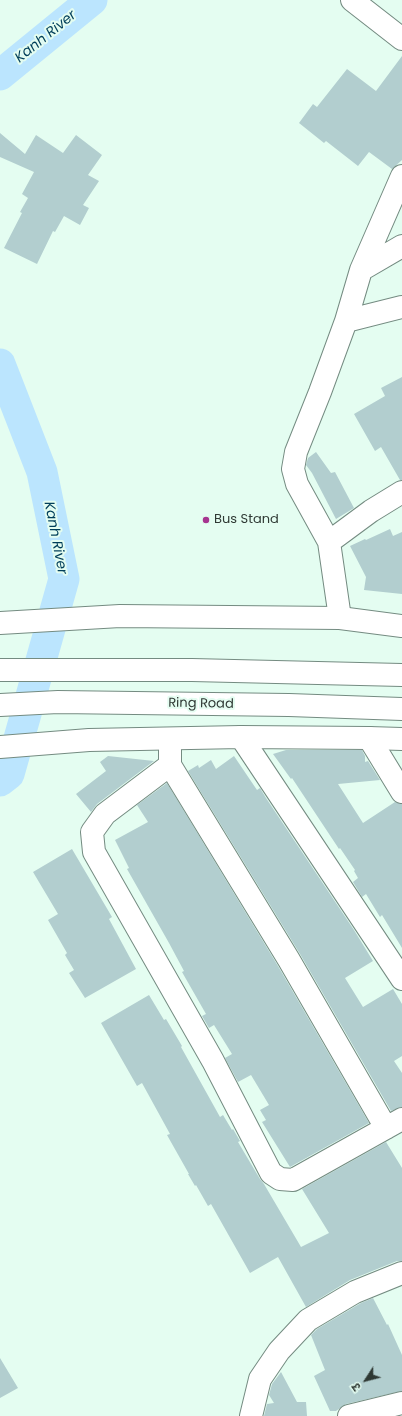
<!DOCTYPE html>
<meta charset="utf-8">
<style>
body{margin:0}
#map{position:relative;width:402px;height:1416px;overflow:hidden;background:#e4fdf1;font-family:Poppins,"Noto Sans Devanagari",sans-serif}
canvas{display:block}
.north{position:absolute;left:346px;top:1360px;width:40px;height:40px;-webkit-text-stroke:3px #e4fdf1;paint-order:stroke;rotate:234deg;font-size:11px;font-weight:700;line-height:16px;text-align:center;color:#2f3934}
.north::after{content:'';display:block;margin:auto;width:14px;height:18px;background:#2f3934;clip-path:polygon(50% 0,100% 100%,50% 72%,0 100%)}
</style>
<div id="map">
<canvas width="402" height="1416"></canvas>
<div class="north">उ</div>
</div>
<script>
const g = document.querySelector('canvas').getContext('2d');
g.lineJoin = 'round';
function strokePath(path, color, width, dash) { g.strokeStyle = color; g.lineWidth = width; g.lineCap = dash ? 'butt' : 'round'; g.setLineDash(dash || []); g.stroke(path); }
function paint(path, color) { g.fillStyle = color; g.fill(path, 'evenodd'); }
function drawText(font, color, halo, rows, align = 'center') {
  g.font = font + ' Poppins,sans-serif'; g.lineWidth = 4; g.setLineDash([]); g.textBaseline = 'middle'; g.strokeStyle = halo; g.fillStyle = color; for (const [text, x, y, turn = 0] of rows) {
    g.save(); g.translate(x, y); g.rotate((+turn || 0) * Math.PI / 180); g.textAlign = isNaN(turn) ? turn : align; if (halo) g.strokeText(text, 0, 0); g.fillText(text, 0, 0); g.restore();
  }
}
const river = new Path2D(`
 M0 75 92 0
 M0 364 42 472 64 579 9 774 0 781`);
const building = new Path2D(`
 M402 56V160L392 169 369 152 358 166 326 141 324 143 299 123 313 104 317 107 347 69 376 91Z
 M0 133 25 154 36 135 63 153 76 135 102 155 88 175 99 181 83 205 89 208 80 225 64 216 55 232 53 231 37 264 4 248 22 213 20 212 28 198 22 194 34 172 0 157Z
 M402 377V480H400L381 447 375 451 354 414 385 396 381 388Z
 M316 452 331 473 335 472 354 508 336 519 312 473 306 465 308 458Z
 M390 529 393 536 402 532V594L364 590 366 577 350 546 365 539 366 540Z
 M286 750H362L365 756V762L368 761 380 780 338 784 363 823 395 802 402 804V948L382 915 380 917 366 894 362 897 353 882 358 878 354 871 355 870 340 848 339 849 292 778 291 779 273 754Z
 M108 756 154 761 97 804 91 812 76 794 106 771 100 762Z
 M234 756 257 790 260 788 266 798 354 930 373 961 345 978 363 1007 393 989 402 1004V1056L394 1061 402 1073V1107L391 1111 300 954 188 771 198 765 199 768 211 760 216 769Z
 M167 783 278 966 369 1123 290 1167 262 1122 266 1120 260 1110 269 1105 251 1075 238 1082 225 1058 232 1054 214 1025 209 1028 202 1016 206 1014 182 972 184 971 169 943 127 869 129 868 115 840 148 822 137 805Z
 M72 849 112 917 109 919 136 969 85 998 69 973 74 970 65 955 67 953 48 920 58 914 33 872Z
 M149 995 164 1020 166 1019 182 1046 181 1047 215 1108 220 1117 223 1115 232 1130 233 1129 240 1141 238 1142 260 1179 264 1184 301 1247 329 1233 302 1189 386 1142 402 1168V1261H397L350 1280 306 1307 278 1257 250 1273 211 1204 208 1206 196 1185 195 1186 188 1174H189L167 1135 170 1134 142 1083 137 1086 101 1023Z
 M373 1298 387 1325 388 1324 402 1355V1391L346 1404 336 1411H330L314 1376 325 1370 311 1335 317 1329 361 1303Z
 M0 1358 18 1388 0 1398Z
 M281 1372 297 1402H306L307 1416H264L267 1404 274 1403 269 1395 272 1384Z`);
const minor = new Path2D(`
 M352 0 402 39
 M361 270 402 246
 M346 321 361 270 402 176
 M329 542 297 484 293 469 296 452 320 392 346 321 402 307
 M340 618 329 542 371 511 402 492
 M241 737 402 979
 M369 738 402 792
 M170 750V765L289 960 386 1128
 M170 765 105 814 92 832 94 852 213 1061 271 1173 280 1179 293 1180 402 1119
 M251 1416 260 1379 279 1351 308 1320 355 1292 402 1273
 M349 1416 402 1403`);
const major = new Path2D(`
 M0 670H192L402 675
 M0 705 58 702 289 705 402 709`);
const highway = new Path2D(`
 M0 623 120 616 340 618 402 626
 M0 747 89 740 241 737 369 738 402 739`);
const markers = [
 [206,520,4,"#a63490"]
];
const poiNames = [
 ["Bus Stand",214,520]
];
const streetNames = [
 ["Ring Road",201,704,1]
];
const waterNames = [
 ["Kanh River",46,37,-39],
 ["Kanh River",55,538,79]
];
strokePath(river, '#bbe5fe', 31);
paint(building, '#b2cecf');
strokePath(minor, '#748b81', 24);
strokePath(major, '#748b81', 24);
strokePath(highway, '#748b81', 24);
strokePath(minor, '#fff', 22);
strokePath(major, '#fff', 22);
strokePath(highway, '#fff', 22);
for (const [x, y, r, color] of markers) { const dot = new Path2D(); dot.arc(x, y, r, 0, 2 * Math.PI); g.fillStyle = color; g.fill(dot); strokePath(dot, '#e4fdf1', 1.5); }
drawText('13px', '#2f3934', '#e4fdf1', poiNames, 'left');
drawText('13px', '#2f3934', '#e4fdf1', streetNames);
drawText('italic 14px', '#003e59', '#e4fdf1', waterNames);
</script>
